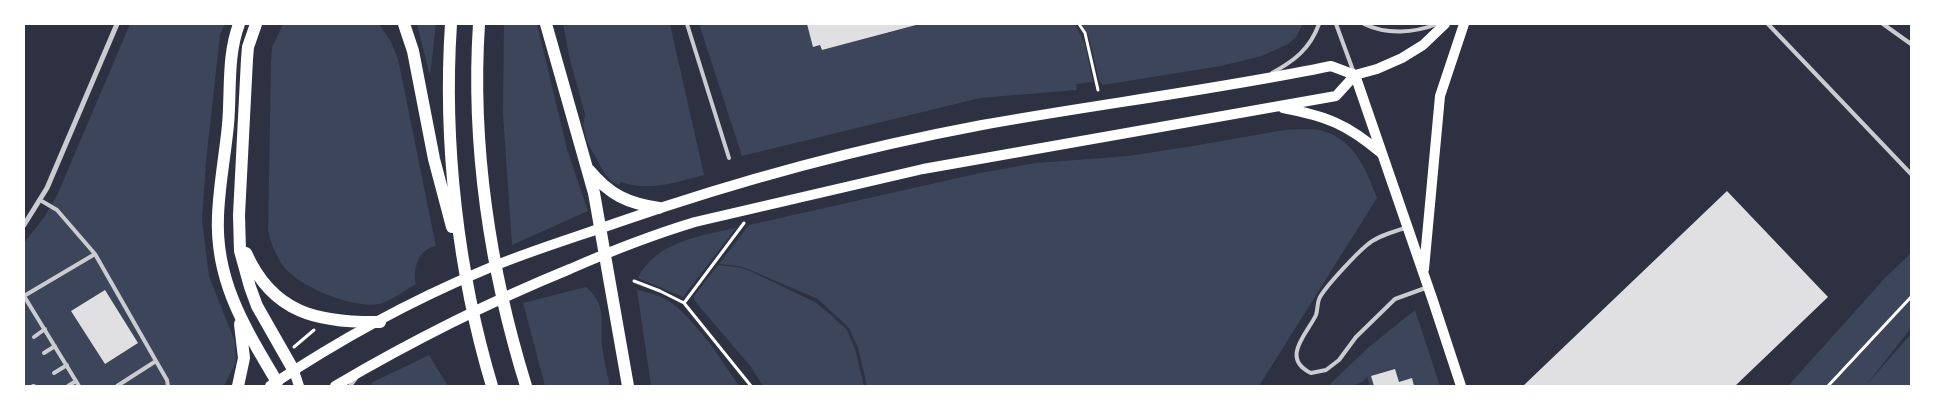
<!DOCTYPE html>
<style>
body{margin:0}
#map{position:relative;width:1935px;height:410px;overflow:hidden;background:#2d3142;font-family:Georgia,serif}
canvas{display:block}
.frame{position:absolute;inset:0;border:25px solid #fff;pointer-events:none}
</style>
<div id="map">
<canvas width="1935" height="410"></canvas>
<div class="frame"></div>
</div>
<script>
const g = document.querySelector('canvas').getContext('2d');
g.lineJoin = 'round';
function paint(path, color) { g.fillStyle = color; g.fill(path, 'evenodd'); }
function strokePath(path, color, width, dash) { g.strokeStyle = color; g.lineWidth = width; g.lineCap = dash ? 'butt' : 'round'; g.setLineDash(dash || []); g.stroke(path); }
const green = new Path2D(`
 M130 24H225L220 35 206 162 202 220 209 276 235 342 236 362 224 386H24V243L45 216 58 193Z
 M283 24H379L391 42 398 59 436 246C419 249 412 269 416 284 405 290 391 301 379 304 353 309 300 287 284 267 276 256 271 244 268 231L271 62 272 47Z
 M417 24H436L430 76Z
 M504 24H537L567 149 588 211 512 245 503 115Z
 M563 24H670L704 175C676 182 650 192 621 182L619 185 612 182 605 174 587 142 583 125 585 114 570 60Z
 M699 24H808L814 46 820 45 822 50 922 24H1075L1085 44 1093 82 1076 84 1077 90 980 98 742 156Z
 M1082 24H1303L1296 37 1288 44 1262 56 1221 66 1103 85 1099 80 1089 37Z
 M1284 130C1296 130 1311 128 1323 131 1355 140 1366 170 1377 198L1259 386H867L858 348 849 328 818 299 750 270 739 266 719 264 749 225 980 173 1036 163 1128 156 1193 146Z
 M736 228 683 297 638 278C655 242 702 235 736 228Z
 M1911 253V328L1867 384 1911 334V386H1788L1884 279Z
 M718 265 738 267 750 271 815 302 830 314 847 330 855 349 864 386H763L751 367 694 300V296Z
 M586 287C606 303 601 321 602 344 603 358 607 372 610 386H545L523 303Z
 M637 290C648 292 663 296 673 304 699 325 721 359 739 386H651Z
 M1415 310 1440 386H1370L1367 377C1359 389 1341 386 1328 386L1370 346Z
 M429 355 448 386H370L373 382Z`);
const building = new Path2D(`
 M807 24H920L822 50 820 45 813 47Z
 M1727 191 1828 297 1735 386H1523Z
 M105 290 138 343 105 364 71 311Z
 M1395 369 1399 382 1412 378 1414 386H1374L1371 376Z`);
const path = new Path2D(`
 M1079 24 1085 33 1098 90
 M744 223 684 303 751 386
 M634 281 660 291 684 303
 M294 347 314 330
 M1828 386 1911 297`);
const service = new Path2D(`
 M687 24 729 158
 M1336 24 1354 73
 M1364 24C1387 35 1414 33 1437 24
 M1768 24 1911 174
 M1883 24 1911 44
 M1272 73C1294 61 1310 49 1319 24
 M1405 228C1393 232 1377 236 1367 245 1356 254 1327 285 1320 297 1317 302 1318 309 1316 315 1307 334 1280 358 1311 373L1326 370 1339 360 1356 337 1395 299 1428 287
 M95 254 156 361 167 380 168 386
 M24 296 95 254 57 210 40 200
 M24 296 79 386
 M34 337 45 329
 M44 353 55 346
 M54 373 67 365
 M33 386H34
 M68 386 76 381
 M117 386 156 361
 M350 386 356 378`);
const minor = new Path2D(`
 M24 225 47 188 117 24`);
const secondary = new Path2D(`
 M1355 75 1433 301 1461 386
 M1283 108C1326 116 1347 124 1381 153
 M1424 269 1440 96 1464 24
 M294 371 299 386
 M270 386C336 342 408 302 482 271 526 252 573 238 619 222 737 181 859 148 982 125 1098 104 1215 90 1331 66L1355 75
 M335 386C410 342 489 302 570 269 611 251 652 235 695 222L923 169 1336 96 1355 75 1377 69 1402 58 1423 45 1445 24`);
const motorway = new Path2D(`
 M239 24C227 56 231 92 228 125 225 156 219 186 218 216 215 281 245 328 277 382
 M256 24 248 47 247 59 239 215 240 251 250 287 257 306 294 371
 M404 24 413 51 434 159 452 227
 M451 24C443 143 458 273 492 386
 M479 24C471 145 490 270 526 386
 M546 24 594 193 628 386
 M589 170C610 195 627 203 659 208
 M246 253C273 314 319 323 380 322
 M238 386 244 358 240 324`);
paint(green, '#3c4559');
paint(building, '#e0e0e3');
strokePath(path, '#fff', 3);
strokePath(service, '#caccd0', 4);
strokePath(minor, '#caccd0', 5);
strokePath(secondary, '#fff', 10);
strokePath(motorway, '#fff', 12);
</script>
